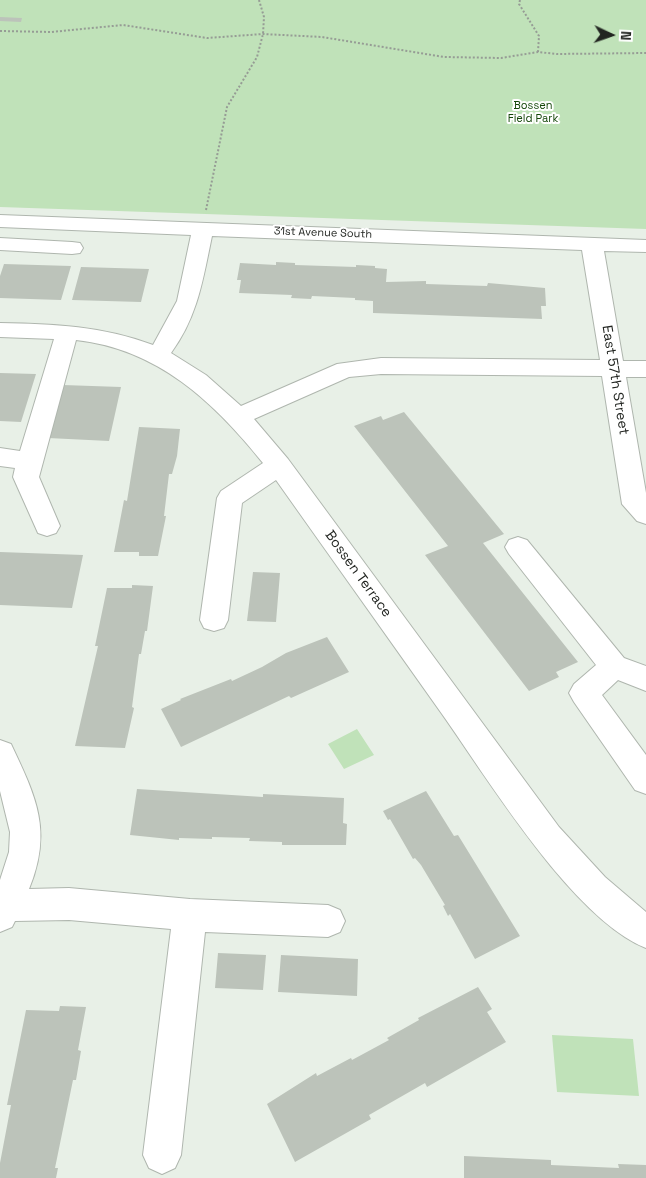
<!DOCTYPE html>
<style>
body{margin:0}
#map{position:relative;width:646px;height:1178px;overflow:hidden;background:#e8f0e7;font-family:"Space Grotesk",sans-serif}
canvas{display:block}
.north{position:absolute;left:586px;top:10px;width:50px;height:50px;-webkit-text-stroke:4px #fff;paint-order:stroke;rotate:93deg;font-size:14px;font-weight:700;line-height:20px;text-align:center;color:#222521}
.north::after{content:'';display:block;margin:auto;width:18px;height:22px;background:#222521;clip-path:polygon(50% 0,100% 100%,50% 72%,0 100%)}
</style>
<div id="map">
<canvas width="646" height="1178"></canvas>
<div class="north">N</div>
</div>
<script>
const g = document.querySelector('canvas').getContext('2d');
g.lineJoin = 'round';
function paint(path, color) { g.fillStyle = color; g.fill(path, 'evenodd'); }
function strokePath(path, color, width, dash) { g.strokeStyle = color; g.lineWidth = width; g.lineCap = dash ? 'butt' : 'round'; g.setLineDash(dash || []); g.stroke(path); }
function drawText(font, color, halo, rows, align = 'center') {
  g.font = font + ' "Space Grotesk",sans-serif'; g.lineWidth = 4; g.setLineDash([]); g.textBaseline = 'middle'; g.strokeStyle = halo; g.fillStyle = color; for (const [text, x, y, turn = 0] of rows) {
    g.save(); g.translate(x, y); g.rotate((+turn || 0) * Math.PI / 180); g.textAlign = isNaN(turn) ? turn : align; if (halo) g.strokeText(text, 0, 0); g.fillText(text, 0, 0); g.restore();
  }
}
const green = new Path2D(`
 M0 0H646V229L0 207Z
 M357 729 374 755 344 769 328 744Z
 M552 1035 633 1039 639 1096 557 1092Z`);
const building = new Path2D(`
 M0 17 22 18 21 22 0 21Z
 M276 262 295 263V265L356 267V265L375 266V268L387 269 386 282 426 281V284L487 286 488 283 545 288 546 306H541L542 319 373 313V301L355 300V298L312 296 311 299 291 298 292 295 239 293 241 280H237L240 263 276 265Z
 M4 264 71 266 61 300 0 298V276Z
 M81 267 149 269 141 302 72 300Z
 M0 373 36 374 21 422 0 421Z
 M63 385 121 387 109 441 48 438Z
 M404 412 504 534 483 543 578 662 556 672 559 677 529 691 425 555 448 546 354 426 381 416 383 420Z
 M139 427 180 429 177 456 172 474H169L164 516H166L158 556H139V552H114L124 500 127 501Z
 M0 552 83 555 72 608 0 605Z
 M253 572 280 573 276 622 247 621Z
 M132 585 153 586 147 631H145L141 654H139L132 707 134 708 125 748 75 746 98 646H95L107 588H132Z
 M327 637 349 672 291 698 289 696 181 747 161 709 181 700 180 699 231 679 232 681 262 667 286 653Z
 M137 789 263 797V794L344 798 343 823 347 824 346 845H282V842L249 841 250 838 212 837V839L179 838V840L130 835Z
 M426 791 454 836 458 835 520 936 475 959 450 914 448 916 443 906 445 905 421 865 415 858 413 859 390 819 388 820 383 811Z
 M218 953 266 955 263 990 215 988Z
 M281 955 358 959 357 996 278 992Z
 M478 987 492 1009 487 1012 506 1042 427 1087 425 1083 369 1115 371 1119 295 1162 267 1104 316 1073 317 1076 351 1058 352 1060 389 1040 387 1038 419 1020 418 1018Z
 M60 1006 86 1007 78 1050 81 1051 76 1080H73L55 1168H58L56 1178H0V1163L11 1105H7L26 1010 59 1011Z
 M464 1156 551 1160V1165L619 1168 618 1164 646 1165V1178H464Z`);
const path = new Path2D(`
 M520 0 519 4 539 36 538 52
 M0 31 51 32 123 25 207 38 263 34 322 37 444 57 501 58 538 52 557 54 646 53
 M206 210 227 107 257 57 263 34 264 17 259 0`);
const minor = new Path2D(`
 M0 215 646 240V252L604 251 623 361H646V377H626L646 493V524L637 521 622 504 602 376 381 374 349 377 254 419 288 459 559 827 605 877 646 912V948C573 919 488 779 442 714 387 636 331 558 276 480L242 503 228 620 224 628 214 631 204 628 200 620 217 498 221 491 263 463C214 402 158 349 76 340L39 477 60 526 56 533 47 536 38 533 13 477 15 468 0 466V448L20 451 54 339 0 337V323C54 324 103 326 153 345L177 301 191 235 0 227ZM212 236 582 250 600 360 381 358 337 364 241 406 206 375 171 353C198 316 203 279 212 236Z
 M0 238 72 242 80 243 83 248 80 253 72 254 0 250Z
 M518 537 527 540 624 658 646 666V691L618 680 602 695 646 755V794L635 790 574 702 569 693 574 684 596 665 509 554 505 547 509 540Z
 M0 740 11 744C36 797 53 831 29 889L69 888 190 899 328 905 340 910 345 921 340 932 328 937 205 932 181 1155 175 1168 162 1174 149 1168 143 1155 171 929 69 920 15 921 12 927 0 932V880L9 852 10 832 0 791Z`);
const farParknames = [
 ["Bossen",533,106],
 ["Field Park",533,119]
];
const farStreetnames = [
 ["31st Avenue South",323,233,2]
];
const streetNames = [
 ["East 57th Street",615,380,81],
 ["Bossen Terrace",358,574,54]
];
paint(green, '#c0e2b9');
paint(building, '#bcc3ba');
strokePath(minor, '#afb6ae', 2);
strokePath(path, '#969c95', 2, [2, 2]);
paint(minor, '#fff');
drawText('11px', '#144609', '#fff', farParknames);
drawText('11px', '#222521', '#fff', farStreetnames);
drawText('14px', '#222521', '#fff', streetNames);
</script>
